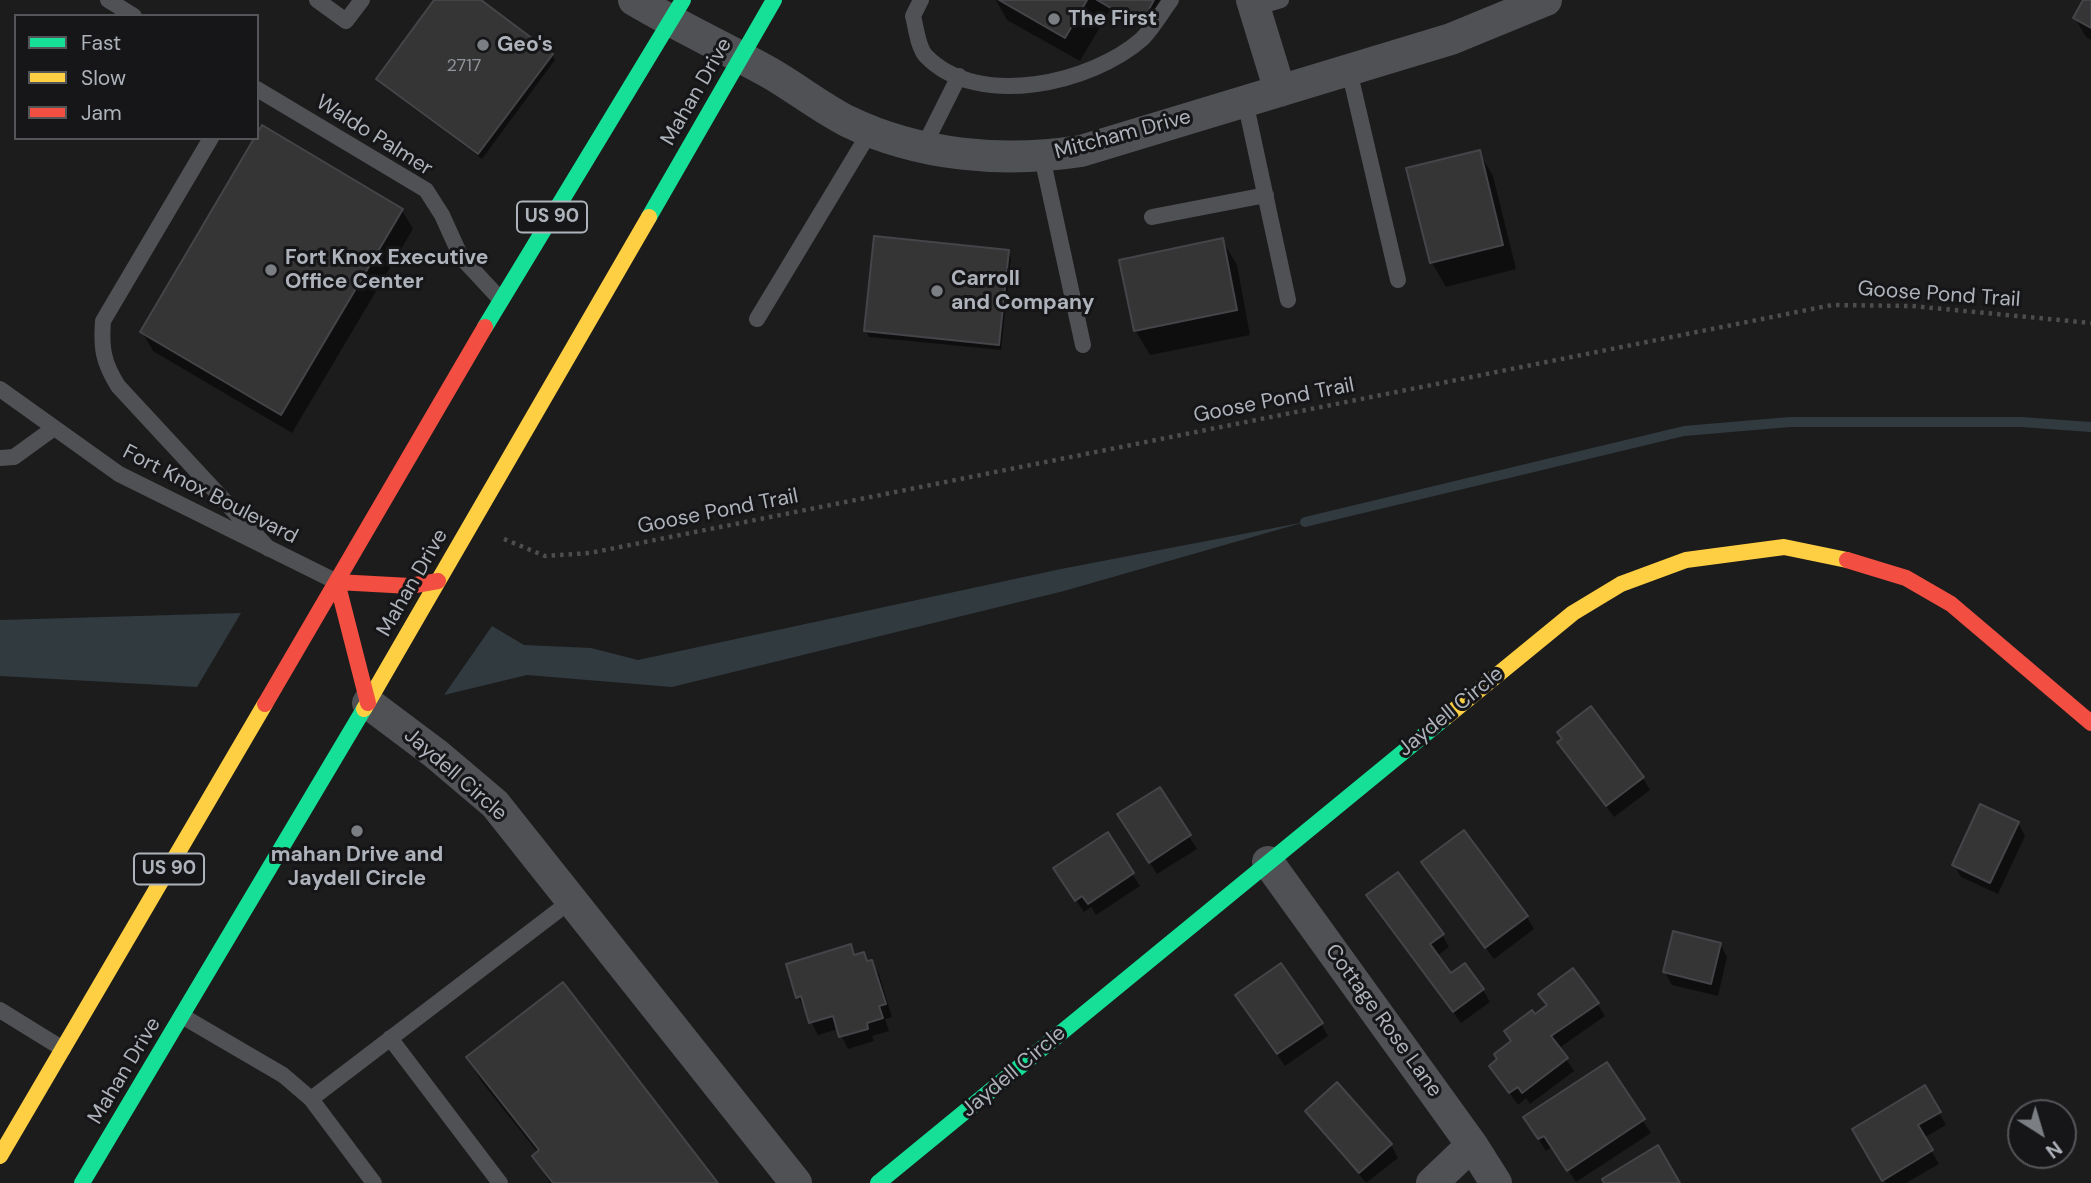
<!DOCTYPE html>
<style>
body{margin:0}
#map{position:relative;width:2091px;height:1183px;overflow:hidden;background:#1c1c1c;font-family:"DM Sans",sans-serif}
canvas{display:block}
.legend{position:absolute;left:14px;top:14px;width:245px;height:126px;box-sizing:border-box;background:#161618;border:2px solid #535559;margin:0;padding:9px 12px;list-style:none;font-size:21px;color:#aeb3bb}
.legend li{display:flex;align-items:center;gap:14px;height:35px}
.legend b{width:35px;border:2px solid #535559}
.north{position:absolute;left:2007px;top:1099px;width:70px;height:70px;box-sizing:border-box;background:#161618;border:2px solid #535559;border-radius:50%;rotate:143deg;font-size:19px;font-weight:700;line-height:28px;text-align:center;color:#aeb3bb}
.north::after{content:'';display:block;margin:auto;width:24px;height:32px;background:#7b7e83;clip-path:polygon(50% 0,100% 100%,50% 72%,0 100%)}
</style>
<div id="map">
<canvas width="2091" height="1183"></canvas>
<ul class="legend">
<li><b style="height:9px;background:#16e098"></b>Fast</li>
<li><b style="height:9px;background:#ffcf43"></b>Slow</li>
<li><b style="height:9px;background:#f24e42"></b>Jam</li>
</ul>
<div class="north">N</div>
</div>
<script>
const g = document.querySelector('canvas').getContext('2d');
g.lineJoin = 'round';
function paint(path, color) { g.fillStyle = color; g.fill(path, 'evenodd'); }
function strokePath(path, color, width, dash) { g.strokeStyle = color; g.lineWidth = width; g.lineCap = dash ? 'butt' : 'round'; g.setLineDash(dash || []); g.stroke(path); }
function drawText(font, color, halo, rows, align = 'center') {
  g.font = font + ' "DM Sans",sans-serif'; g.lineWidth = 6; g.setLineDash([]); g.textBaseline = 'middle'; g.strokeStyle = halo; g.fillStyle = color; for (const [text, x, y, turn = 0] of rows) {
    g.save(); g.translate(x, y); g.rotate((+turn || 0) * Math.PI / 180); g.textAlign = isNaN(turn) ? turn : align; if (halo) g.strokeText(text, 0, 0); g.fillText(text, 0, 0); g.restore();
  }
}
const water = new Path2D(`
 M1305 522 1064 591 672 687 527 675 444 695 492 626 524 645 591 648 638 660 1061 569Z
 M241 613 197 687 0 676V620Z`);
const shadow = new Path2D(`
 M436 0H478L552 55 555 60 482 159 381 84 378 79Z
 M996 0H1160L1143 29 1110 10 1080 61 1007 20Z
 M2085 0H2091V40L2086 37 2075 18Z
 M1479 152 1493 176 1516 269 1446 287 1432 263 1408 170Z
 M402 210 413 229 292 433 153 351 142 332Z
 M1222 240 1237 265 1250 335 1150 355 1135 330Z
 M1008 252 1011 258 1001 350 869 337 866 331Z
 M1559 743 1643 778 1650 790 1614 817Z
 M1159 789 1197 849 1157 874 1127 827Z
 M2018 823 2025 836 1998 894 1961 877 1954 865Z
 M1107 835 1140 886 1096 915 1091 907 1084 912 1063 881Z
 M1423 863 1527 917 1534 929 1494 959Z
 M1376 908 1442 935 1449 947 1437 956 1451 975 1483 990 1490 1002 1461 1023Z
 M1720 944 1727 957 1718 996 1672 985 1665 972Z
 M850 946 856 956 863 954 868 963 872 962 879 974 892 1017 885 1019 889 1031 872 1036 874 1041 848 1049 838 1029 818 1035 798 997Z
 M1541 994 1597 1003 1605 1016 1559 1048 1574 1071 1530 1104 1526 1098 1518 1105 1491 1066 1535 1017 1548 1007Z
 M1245 1008 1321 1024 1328 1036 1285 1066Z
 M468 1058 716 1183H550L534 1156 538 1153 482 1082Z
 M1606 1065 1651 1133 1576 1182 1552 1147 1546 1151 1533 1130Z
 M1925 1088 1946 1125 1924 1138 1939 1164 1906 1183H1886L1854 1130Z
 M1307 1111 1391 1145 1398 1158 1366 1183Z`);
const stream = new Path2D(`
 M1305 522 1684 431 1790 422H2021L2091 427`);
const building = new Path2D(`
 M434 0H481L553 54 478 154 376 79Z
 M999 0H1087L1065 38Z
 M1097 0H1154L1140 25Z
 M2083 0H2091V28L2073 18Z
 M262 125 403 209 281 415 140 332Z
 M1480 150 1503 245 1430 263 1406 168Z
 M874 236 1009 250 999 345 864 331Z
 M1223 238 1237 310 1134 331 1119 260Z
 M1591 706 1644 777 1606 806 1557 742 1562 739 1557 732Z
 M1160 787 1191 835 1149 863 1117 814Z
 M1980 804 2019 822 1990 883 1952 865Z
 M1464 830 1528 916 1485 948 1421 862Z
 M1108 832 1134 873 1088 904 1082 896 1075 901 1053 868Z
 M1398 872 1444 934 1430 944 1451 973 1465 963 1484 989 1453 1012 1366 895Z
 M1673 931 1721 943 1711 984 1663 972Z
 M851 944 854 955 864 952 867 961 872 960 886 1004 879 1006 883 1018 867 1023 868 1029 839 1037 833 1016 809 1023 801 996 796 998 786 964Z
 M1281 963 1323 1023 1277 1054 1235 995Z
 M1573 968 1599 1003 1551 1036 1568 1058 1522 1093 1518 1087 1509 1093 1489 1066 1497 1059 1494 1054 1511 1041 1504 1031 1532 1010 1535 1014 1547 1005 1538 994Z
 M563 982 718 1183H553L532 1156 539 1150 466 1057Z
 M1607 1062 1645 1119 1567 1171 1544 1136 1538 1139 1523 1117Z
 M1337 1082 1392 1144 1359 1173 1305 1111Z
 M1925 1085 1941 1112 1918 1125 1933 1150 1882 1181 1852 1129Z
 M1658 1145 1680 1183H1604L1602 1179Z`);
const path = new Path2D(`
 M504 539 545 556 590 553 1832 305 1912 306 2091 323`);
const lane = new Path2D(`
 M108 0 134 16
 M317 0 346 21 362 0
 M921 0 913 16C916 27 918 48 926 56 978 110 1092 83 1142 39 1153 28 1162 12 1171 0
 M1254 8 1281 0
 M1349 70 1398 280
 M257 89 426 190 442 215 461 257 501 300
 M1245 101 1288 300
 M211 138 103 321C101 348 103 362 118 386L269 549
 M924 146 959 76
 M1042 157 1083 345
 M1152 217 1266 195
 M757 319 871 130
 M0 389 119 474 337 582
 M0 458 14 457 54 428
 M0 1010 63 1049
 M182 1016 283 1075 311 1099 374 1183
 M390 1038 500 1183
 M311 1099 572 900`);
const street = new Path2D(`
 M634 0C678 26 725 48 770 73 796 88 820 107 847 121 919 156 1003 163 1081 151L1451 39 1546 0
 M1252 0 1280 91
 M368 703 436 754 495 804 796 1183
 M1268 862 1472 1145 1496 1183
 M1432 1183 1472 1145`);
const fast = new Path2D(`
 M649 217 774 0
 M485 327 683 0
 M82 1183 364 709
 M878 1183 1446 717`);
const slow = new Path2D(`
 M364 709 649 217
 M1446 717 1573 613 1621 584 1686 560 1784 547 1847 560
 M0 1156 265 704`);
const jam = new Path2D(`
 M1847 560 1906 578 1951 604 2091 723
 M337 582 368 703
 M337 582 410 586 438 581
 M265 704 485 327`);
const markers = [
 [1054,19,7,"#7b7e83"],
 [483,45,7,"#7b7e83"],
 [271,270,7,"#7b7e83"],
 [937,291,7,"#7b7e83"],
 [357,831,7,"#7b7e83"]
];
const numberNames = [
 ["2717",464,66]
];
const shields = [
 [552,217,70],
 [169,869,70]
];
const shieldNames = [
 ["US 90",552,217],
 ["US 90",169,869]
];
const poiNames = [
 ["The First",1068,19],
 ["Geo's",497,45],
 ["Fort Knox Executive",285,258],
 ["Office Center",285,282],
 ["Carroll",951,279],
 ["and Company",951,303],
 ["mahan Drive and",357,855,"center"],
 ["Jaydell Circle",357,879,"center"]
];
const streetNames = [
 ["Mahan Drive",697,92,-60],
 ["Mitcham Drive",1123,135,-15],
 ["Waldo Palmer",374,136,32],
 ["Goose Pond Trail",1939,295,4],
 ["Goose Pond Trail",1274,401,-11],
 ["Fort Knox Boulevard",210,495,27],
 ["Goose Pond Trail",718,512,-11],
 ["Mahan Drive",413,583,-60],
 ["Jaydell Circle",1451,712,-39],
 ["Jaydell Circle",455,775,41],
 ["Cottage Rose Lane",1383,1021,54],
 ["Mahan Drive",125,1071,-59],
 ["Jaydell Circle",1014,1072,-40]
];
paint(water, '#313a3f');
paint(shadow, '#0007');
strokePath(stream, '#313a3f', 10);
paint(building, '#353536');
strokePath(building, '#444548', 2);
strokePath(path, '#4c4d4f', 4.5, [3.5, 5]);
strokePath(lane, '#505154', 16);
strokePath(street, '#505154', 32);
strokePath(fast, '#16e098', 16);
strokePath(slow, '#ffcf43', 16);
strokePath(jam, '#f24e42', 16);
for (const [x, y, r, color] of markers) { const dot = new Path2D(); dot.arc(x, y, r, 0, 2 * Math.PI); g.fillStyle = color; g.fill(dot); strokePath(dot, '#161618', 2.5); }
drawText('18px', '#90949a', null, numberNames);
for (const [x, y, w] of shields) { const box = new Path2D(); box.roundRect(x - w / 2, y - 15.5, w, 31, 5); g.fillStyle = '#161618'; g.fill(box); strokePath(box, '#aeb3bb', 2); }
drawText('bold 19px', '#aeb3bb', null, shieldNames);
drawText('bold 21px', '#aeb3bb', '#161618', poiNames, 'left');
drawText('21px', '#aeb3bb', '#161618', streetNames);
</script>
